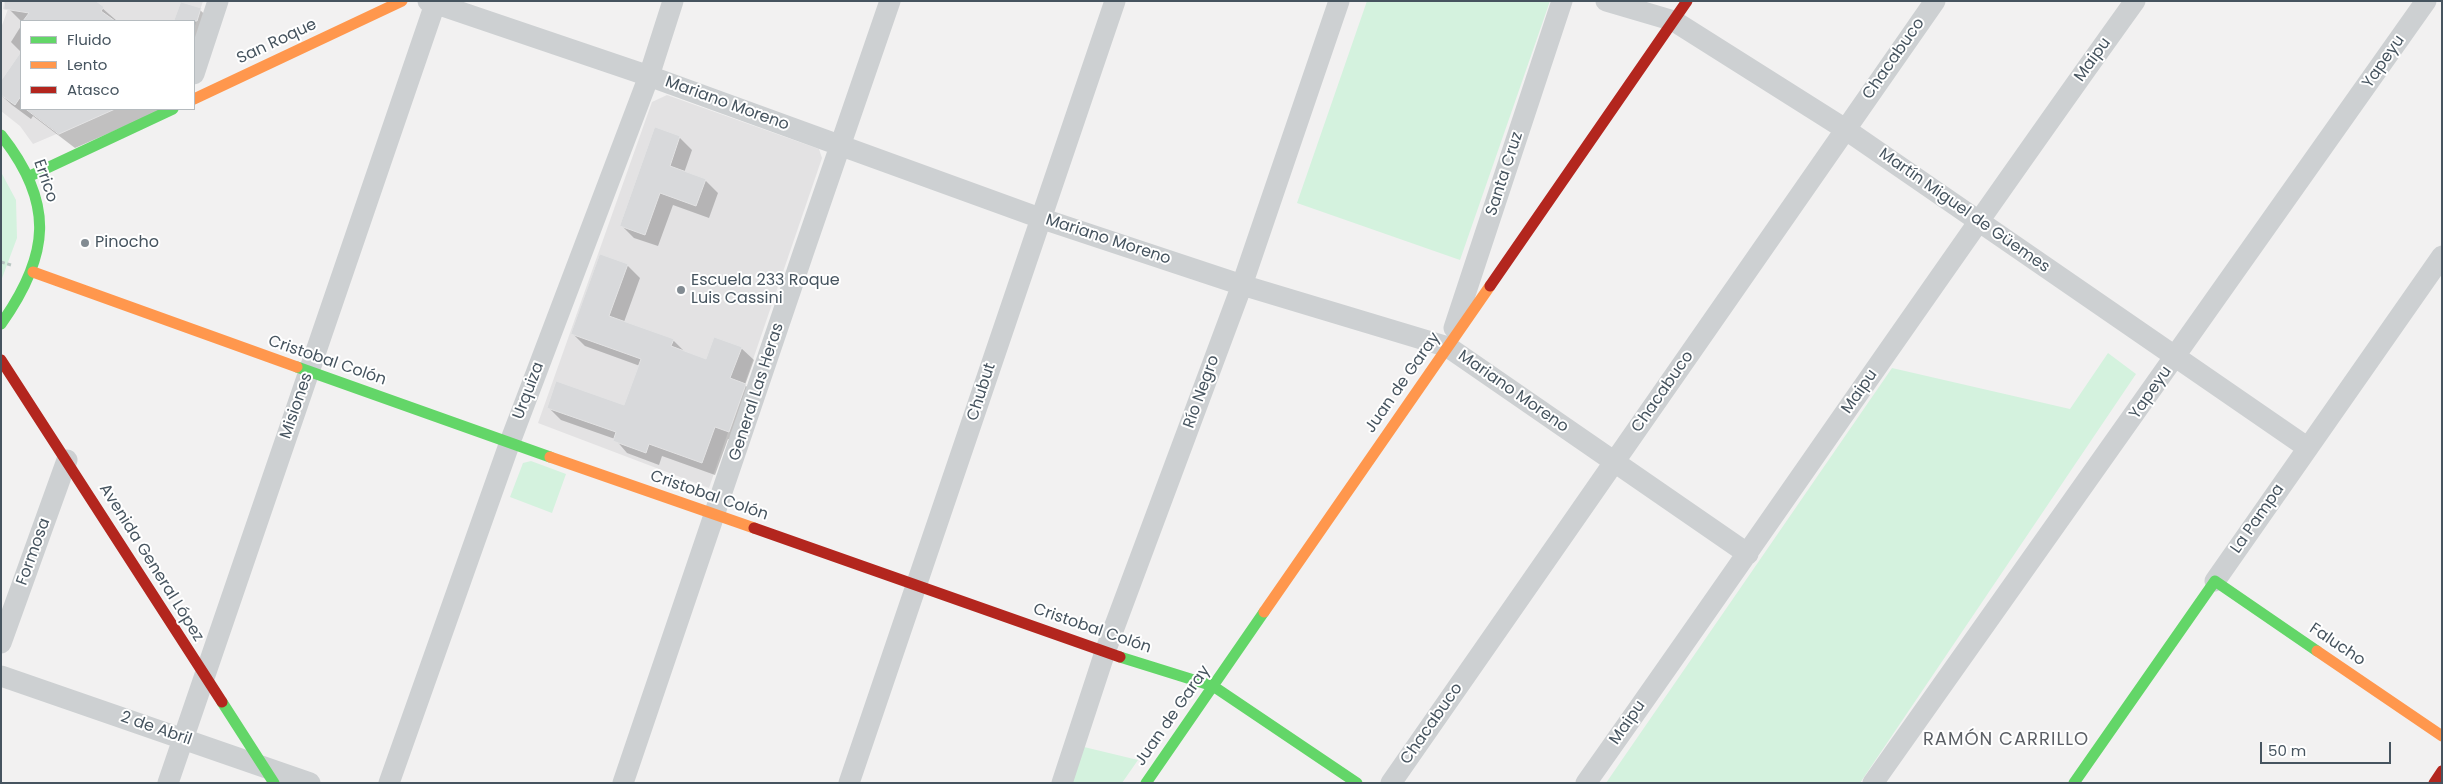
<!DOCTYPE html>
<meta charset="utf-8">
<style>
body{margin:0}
#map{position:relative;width:2443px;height:784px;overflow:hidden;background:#f2f1f1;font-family:Poppins,sans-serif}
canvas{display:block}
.frame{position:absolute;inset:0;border:2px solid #46545f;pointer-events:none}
.legend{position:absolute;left:20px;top:20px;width:175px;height:90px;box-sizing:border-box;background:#fff;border:1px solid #b5bbbf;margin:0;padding:6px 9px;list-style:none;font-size:15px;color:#46545f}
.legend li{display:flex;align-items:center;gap:10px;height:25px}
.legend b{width:25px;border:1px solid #b5bbbf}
.scale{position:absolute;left:2260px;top:742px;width:131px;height:22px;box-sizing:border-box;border:2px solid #46545f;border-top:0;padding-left:6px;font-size:15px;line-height:18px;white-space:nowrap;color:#46545f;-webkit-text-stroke:4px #fff;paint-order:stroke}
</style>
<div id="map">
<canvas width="2443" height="784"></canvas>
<div class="frame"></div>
<ul class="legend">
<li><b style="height:6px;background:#63d668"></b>Fluido</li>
<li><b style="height:6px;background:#ff974d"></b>Lento</li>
<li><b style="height:6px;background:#b3261e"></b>Atasco</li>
</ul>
<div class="scale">50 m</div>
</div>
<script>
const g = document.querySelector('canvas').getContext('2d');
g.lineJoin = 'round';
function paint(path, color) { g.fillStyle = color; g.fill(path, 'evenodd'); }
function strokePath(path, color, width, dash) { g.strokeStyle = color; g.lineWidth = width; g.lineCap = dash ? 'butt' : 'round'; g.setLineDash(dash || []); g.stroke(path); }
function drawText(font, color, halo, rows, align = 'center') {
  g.font = font + ' Poppins,sans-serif'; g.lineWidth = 4; g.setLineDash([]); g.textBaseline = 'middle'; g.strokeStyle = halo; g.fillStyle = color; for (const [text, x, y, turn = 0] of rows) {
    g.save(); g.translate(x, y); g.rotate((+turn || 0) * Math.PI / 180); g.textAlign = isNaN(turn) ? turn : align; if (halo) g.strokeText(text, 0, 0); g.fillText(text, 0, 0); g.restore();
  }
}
const education = new Path2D(`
 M11 1H203L194 29V21H21V109H115L33 144 20 126 1 111V28Z
 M667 95 819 149 822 158 709 488 538 423 652 102Z`);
const green = new Path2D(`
 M1367 1H1550L1460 260 1297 203Z
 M1 172 16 200 17 238 1 281Z
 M2108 353 2136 374 1860 783H1606L1892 368 2070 409Z
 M531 461 566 474 552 513 510 497 523 463Z
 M1084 747 1138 760 1122 783H1071Z`);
const shadow = new Path2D(`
 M94 1 117 21H21L9 9Z
 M182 3 200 10 216 25 194 87V21H175Z
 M21 26V52L11 42Z
 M21 54V109H164L75 148 33 116 31 119 12 105 1 95V83Z
 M656 129 680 138 692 150 684 173 705 180 718 193 709 218 673 205 658 246 634 238 621 225Z
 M627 265 640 278 624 322 673 340 686 353 707 360 741 348 754 360 745 385 758 397 742 444 728 439 715 475 662 456 659 465 627 453 615 439 561 420 548 407H625L640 366 585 346 573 334Z`);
const building = new Path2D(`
 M5 1H96L104 7 101 11 115 21H23L29 13 4 9Z
 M181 2 201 8 197 21H174Z
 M21 52V96L15 105 1 95V81Z
 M26 109H115L59 134Z
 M655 127 680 136 670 166 706 179 696 206 660 193 645 235 620 226Z
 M600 254 628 264 609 316 674 339 671 346 706 359 714 337 742 347 730 378 746 384 729 432 715 427 702 463 649 444 646 453 613 441 616 432 547 408 556 381 624 405 641 359 571 334Z`);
const path = new Path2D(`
 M1 262 11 265`);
const street = new Path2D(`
 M428 1 649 76 1040 218 1242 285 1448 347 1748 554
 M1606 1 1674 21 1845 129 2308 448
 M194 74 218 1
 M1454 328 1562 1
 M2215 581 2442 256
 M1 643 67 460
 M1 676 310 783
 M168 783 436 1
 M389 783 510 442 649 76 673 1
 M623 783C713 523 799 261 890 1
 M849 783 1115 1
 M1062 783 1105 652 1242 285 1339 1
 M1391 783 1935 1
 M1586 783C1770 523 1949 260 2135 1
 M1873 783 2426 1`);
const fast = new Path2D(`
 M1 135C55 203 50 255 1 324
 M30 176 173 109
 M297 367 550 457
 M1120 657 1213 686 1357 783
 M222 702 274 783
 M1146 783 1264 612
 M2074 783 2215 581 2317 651`);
const slow = new Path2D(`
 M194 99 402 1
 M33 272 297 367
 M550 457 754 528
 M1264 612 1490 286
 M2317 651 2442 736`);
const jam = new Path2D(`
 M1490 286 1687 1
 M1 360 222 702
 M754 528 1120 657
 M2434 783 2442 771`);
const markers = [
 [85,243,5,"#828b92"],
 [681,290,5,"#828b92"]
];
const streetNames = [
 ["San Roque",277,42,-25],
 ["Chacabuco",1894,59,-55],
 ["Maipu",2093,60,-54],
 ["Yapeyu",2384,62,-55],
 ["Mariano Moreno",727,104,20],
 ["Santa Cruz",1505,174,-72],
 ["Errico",45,181,71],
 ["Martín Miguel de Güemes",1964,211,35],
 ["Mariano Moreno",1108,240,18],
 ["Cristobal Colón",327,361,19],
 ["Juan de Garay",1403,383,-55],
 ["Urquiza",529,391,-69],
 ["General Las Heras",757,392,-72],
 ["Chubut",982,392,-72],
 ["Río Negro",1202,392,-70],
 ["Mariano Moreno",1513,392,35],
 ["Chacabuco",1663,392,-55],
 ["Maipu",1860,392,-55],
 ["Yapeyu",2151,393,-55],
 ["Misiones",297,406,-71],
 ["Cristobal Colón",709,496,19],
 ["La Pampa",2258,519,-55],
 ["Formosa",34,552,-70],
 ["Avenida General López",151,563,58],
 ["Cristobal Colón",1092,629,19],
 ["Falucho",2337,645,34],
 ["Juan de Garay",1173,716,-55],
 ["Maipu",1628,723,-55],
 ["Chacabuco",1432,724,-55],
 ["2 de Abril",156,729,19]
];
const poiNames = [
 ["Pinocho",95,243],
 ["Escuela 233 Roque",691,281],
 ["Luis Cassini",691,299]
];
const neighbourhoodNames = [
 ["RAMÓN CARRILLO",2006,740]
];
paint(education, '#e3e2e3');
paint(green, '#d4f2de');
paint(shadow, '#0003');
paint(building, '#d8d9db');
strokePath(building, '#e3e3e4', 1);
strokePath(path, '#b9c6c2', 3, [4, 2.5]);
strokePath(street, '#cdd0d2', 21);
strokePath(fast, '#63d668', 11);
strokePath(slow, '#ff974d', 11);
strokePath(jam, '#b3261e', 11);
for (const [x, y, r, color] of markers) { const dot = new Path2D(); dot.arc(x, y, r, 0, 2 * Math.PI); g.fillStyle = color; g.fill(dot); strokePath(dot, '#fff', 2); }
drawText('16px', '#46545f', '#fff', streetNames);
drawText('16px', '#46545f', '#fff', poiNames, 'left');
g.letterSpacing = '1px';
drawText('18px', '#5c6066', '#fff', neighbourhoodNames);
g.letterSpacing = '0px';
</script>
